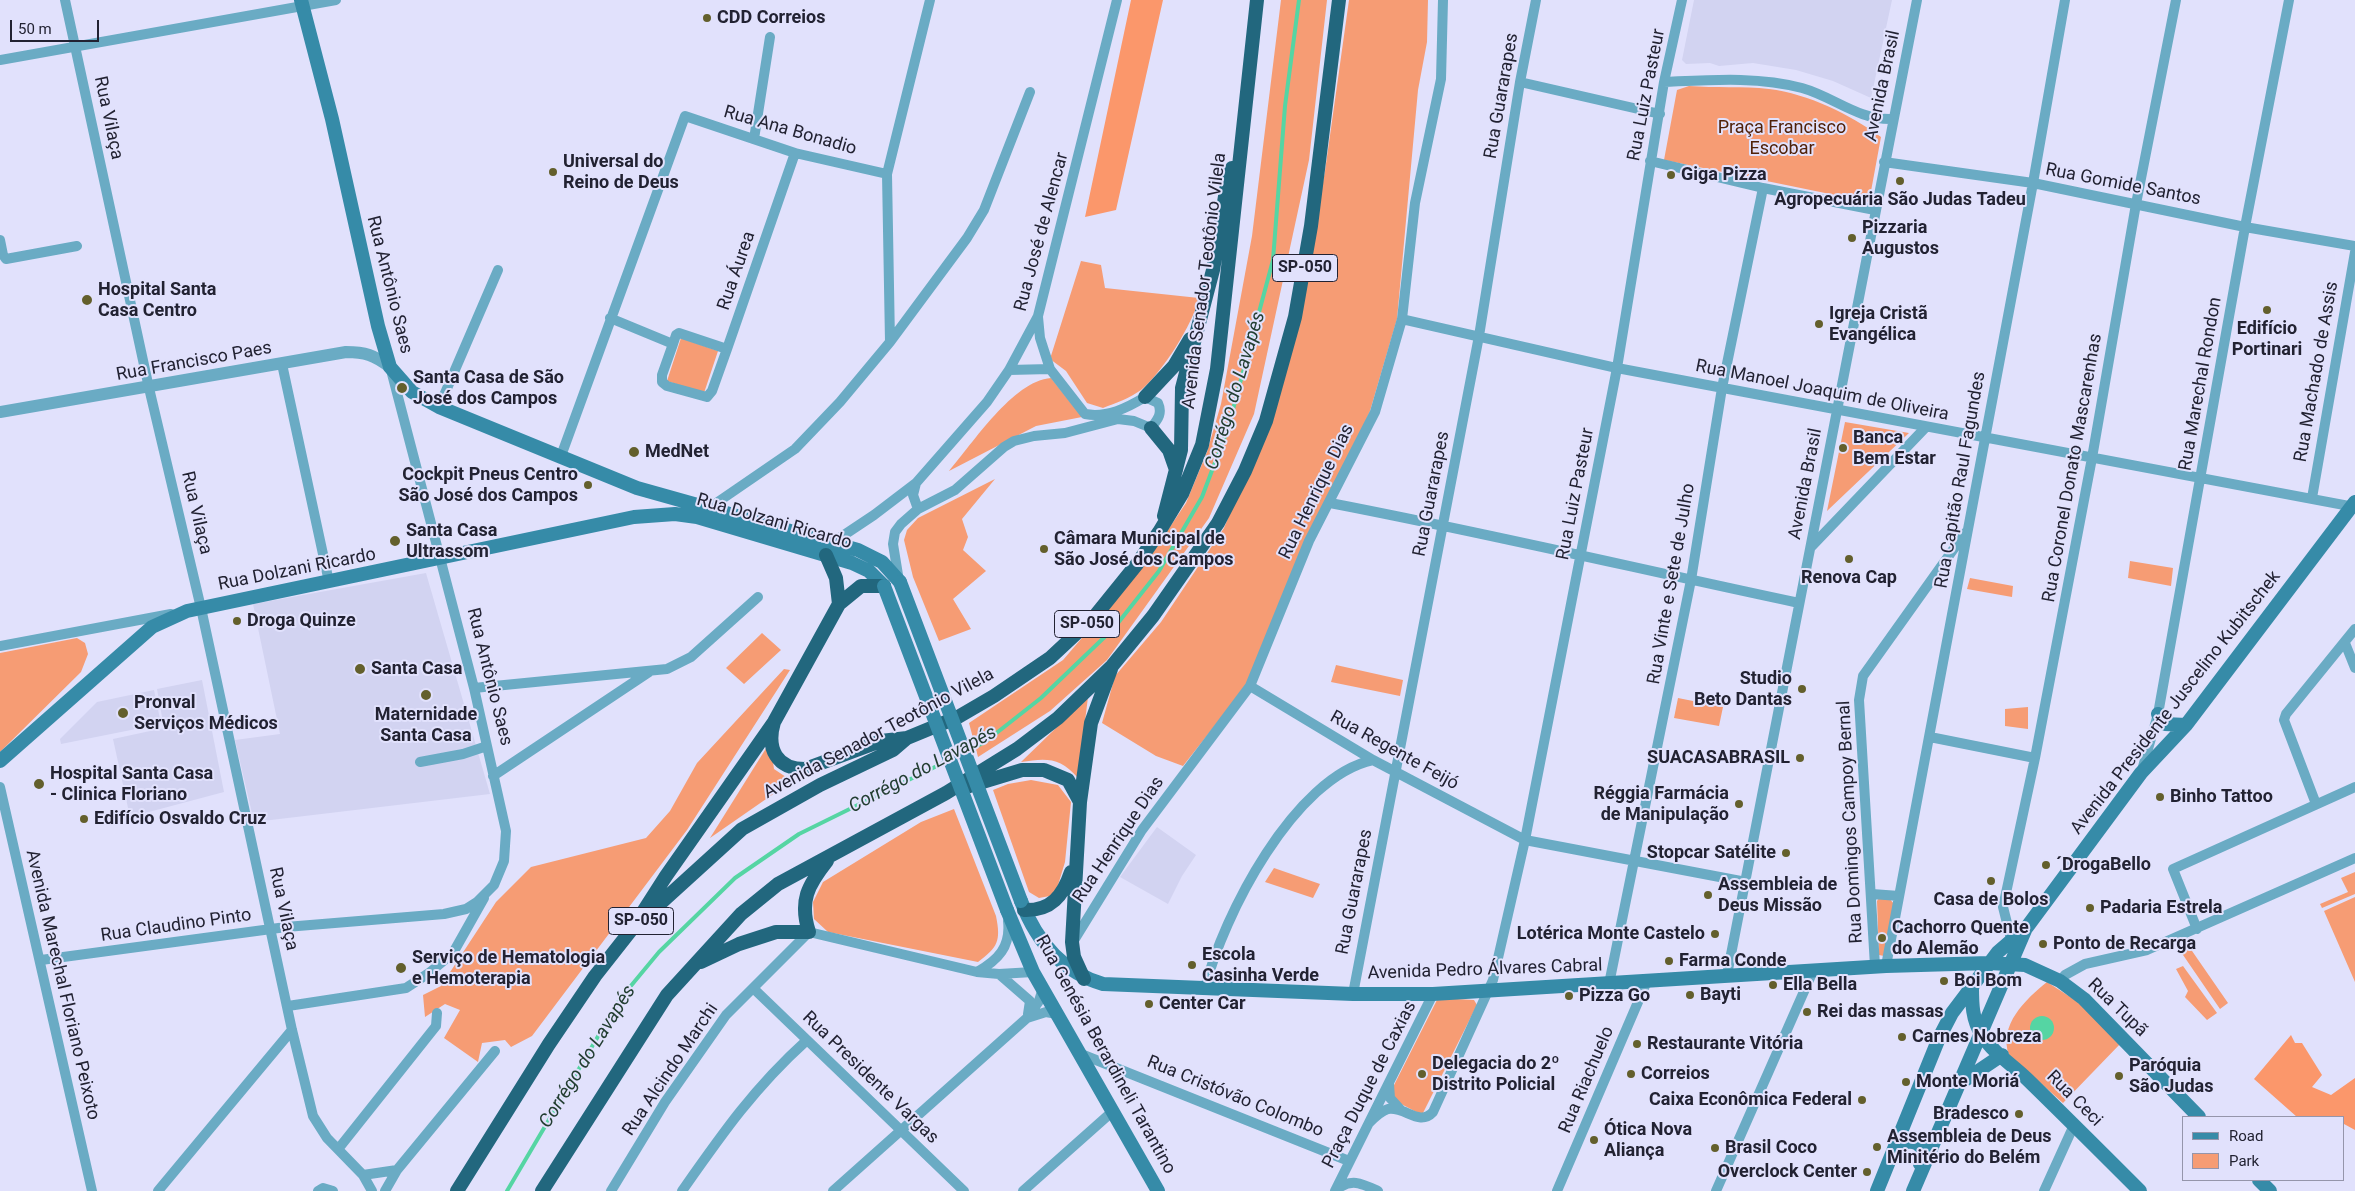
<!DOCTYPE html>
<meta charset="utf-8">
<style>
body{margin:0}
#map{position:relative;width:2355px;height:1191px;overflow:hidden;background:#e1e1fc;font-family:Roboto,sans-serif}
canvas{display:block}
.legend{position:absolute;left:2182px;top:1116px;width:162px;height:65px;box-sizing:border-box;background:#e1e1fc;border:1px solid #9595ab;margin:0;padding:6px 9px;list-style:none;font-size:15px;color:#222232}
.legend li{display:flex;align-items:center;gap:10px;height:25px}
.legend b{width:25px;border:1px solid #9595ab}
.scale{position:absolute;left:10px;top:20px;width:89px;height:22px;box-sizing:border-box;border:2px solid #222232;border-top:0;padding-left:6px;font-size:15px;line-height:18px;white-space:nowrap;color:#222232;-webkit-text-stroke:4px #e1e1fc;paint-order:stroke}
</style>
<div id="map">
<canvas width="2355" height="1191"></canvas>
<ul class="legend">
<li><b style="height:6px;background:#368ba8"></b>Road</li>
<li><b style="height:14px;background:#f69c74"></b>Park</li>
</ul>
<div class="scale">50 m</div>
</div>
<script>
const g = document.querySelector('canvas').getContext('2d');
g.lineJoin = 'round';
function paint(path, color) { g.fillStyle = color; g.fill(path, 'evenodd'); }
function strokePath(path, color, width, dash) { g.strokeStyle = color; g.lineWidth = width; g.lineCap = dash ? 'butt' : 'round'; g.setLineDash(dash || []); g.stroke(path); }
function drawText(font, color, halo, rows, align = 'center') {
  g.font = font + ' Roboto,sans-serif'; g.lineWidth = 4; g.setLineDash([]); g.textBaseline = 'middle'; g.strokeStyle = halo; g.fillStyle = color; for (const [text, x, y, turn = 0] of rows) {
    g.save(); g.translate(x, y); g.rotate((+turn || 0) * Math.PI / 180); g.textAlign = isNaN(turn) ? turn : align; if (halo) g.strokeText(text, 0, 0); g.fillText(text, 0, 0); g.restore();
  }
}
const built = new Path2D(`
 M1694 0H1892L1871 98 1833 81 1796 70 1753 63 1719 66 1710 63 1686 64 1682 60Z
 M426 573 490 794 254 822 235 740 280 734 253 604Z
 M202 680 224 792 130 817 113 739 164 728 157 689Z
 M154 690 161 724 61 744 60 739 97 702Z
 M1157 827 1196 855 1182 876 1168 904 1120 877Z`);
const green = new Path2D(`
 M1281 0H1327L1309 160 1254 414 1209 518 1107 660 1050 711 978 757 969 723 1063 660 1143 567 1186 503 1207 452 1221 404 1252 236Z
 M1349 0H1428L1427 42 1418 90 1397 319 1370 411 1246 686 1183 766 1156 756 1102 723 1115 676 1161 622 1224 528 1268 420 1300 310 1325 171Z
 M1689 86C1715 88 1743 86 1769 89 1809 94 1849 114 1881 137L1869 202 1664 160 1677 90Z
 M1081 261 1101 265 1105 288 1199 298C1193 324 1162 373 1141 390 1130 398 1116 403 1103 408L1087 403 1066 371 1050 359Z
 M681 338 718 351 704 393 667 381Z
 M1051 378 1082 417 1036 426 949 471C973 443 1013 381 1051 378Z
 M1845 422 1909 433 1827 511Z
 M995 479 962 519 968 537 963 550 986 571 953 599 971 629 939 641 913 577 904 540 907 530 918 518Z
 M2130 561 2173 568 2171 586 2128 578Z
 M1970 578 2013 586 2012 597 1967 589Z
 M762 633 781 650 744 684 726 668Z
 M77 638 85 643 88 654 81 672 0 752V653Z
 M1336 665 1403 680 1400 696 1331 682Z
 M784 669 790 670 687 830 532 1036 511 1047 505 1040 482 1043 478 1062 444 1038 460 1010 445 1004 425 1017 423 995 441 986 496 902 531 867 646 838 670 811 697 763Z
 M1088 697 1078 778C1060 757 1046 758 1021 762Z
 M1678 698 1723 707 1719 726 1674 718Z
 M2028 707V729L2005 726V709Z
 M770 742 774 769 792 781 710 838Z
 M1031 780 1058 785 1071 802 1065 862 1055 895 1039 898 1029 892 993 790 1008 784Z
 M954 809 996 916C1001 941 998 947 978 962L828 932 814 919 813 902 823 882 921 822Z
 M1274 868 1320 884 1313 898 1265 882Z
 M2355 872V894L2322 908 2320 904 2348 892 2341 878Z
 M2355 897V982L2324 911Z
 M1879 898H1889L1894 904 1884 956 1879 955 1877 901Z
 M2190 948 2228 1003 2220 1009 2181 952Z
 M2183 966 2217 1013 2207 1020 2185 997 2188 991 2176 969Z
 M2047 982 2078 1002 2122 1042 2063 1103 2009 1055C1998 1025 2026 999 2047 982Z
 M1438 998 1474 1000 1477 1005 1422 1115 1388 1097Z`);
const forest = new Path2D(`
 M1131 0H1163L1116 210 1085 217Z
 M2291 1035 2295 1043H2302L2322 1075 2312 1087 2331 1095 2355 1078V1130L2344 1124V1117H2297L2254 1079Z`);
const water = new Path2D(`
 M2030 1028a12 12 0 1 1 24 0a12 12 0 1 1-24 0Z`);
const stream = new Path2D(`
 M953 758 985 742 1041 698 1114 628 1159 571 1202 497 1228 428 1273 260 1285 106 1299 0
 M507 1191 620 999 659 952 735 878 799 834 947 761`);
const minor = new Path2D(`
 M65 0 149 388 201 608 292 1030 313 1116 327 1138 363 1175 372 1191
 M0 60 336 0
 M1520 82 1660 114
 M1664 82C1709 80 1758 76 1802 88 1834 97 1858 120 1892 119
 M754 139 770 37
 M1650 161 1763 188 1875 210
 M1884 162 2033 183 2245 227 2355 246
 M0 240 3 255 6 259 77 246
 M610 318 673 344 676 335 679 333 727 349
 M1402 319 1617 368 2355 507
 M890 342 887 174 930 0
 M673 344 662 375V382L667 386 707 397 712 391 727 349 795 153
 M282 364 329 582
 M1009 370 1050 369
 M439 407 498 270
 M561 456 685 116 795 153 887 174
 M916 483 913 495 918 509
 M2312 498 2355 252
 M1330 503C1487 533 1643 570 1799 603
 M709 508 795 449 840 402 890 342 967 238 984 210 1030 92
 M832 543 874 515 916 483 987 402 1009 370 1038 316 1117 0
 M1811 547 1926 427
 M899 581 893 544 895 532 901 524 918 509 955 490 1004 447 1014 441 1034 436 1065 433 1118 419 1134 421 1151 428C1157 420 1163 414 1158 403L1145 397C1127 408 1107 418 1085 414L1050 369 1040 338 1038 317
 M2345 643 2355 668
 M0 646 171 614
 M1250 686 1373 760 1525 840 1746 882
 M474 688 667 669 691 657 758 597
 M1930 737 2035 758
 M420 762 463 754 487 746
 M2142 770 2158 714 2245 227 2289 0
 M493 776 649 672
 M0 787 92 1191
 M2316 804 2284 720 2286 714 2355 629
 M1872 894 1899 896
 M2197 929 2173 869 2355 787
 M2011 939 2003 907 2035 758 2092 458 2136 204 2176 0
 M1073 942 1142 830 1250 686 1309 541 1375 412 1402 319 1415 203 1441 79 1443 0
 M41 960 286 927 444 914 466 909 477 902 494 885 504 861 506 831 474 688 391 370
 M1875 966 1859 700 1863 676 1965 533
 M1886 966 2033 183 2065 0
 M977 972C998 960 1011 947 1008 921
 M999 974 1030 1001 1028 1014
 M1727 975 1917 0
 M2060 981 2065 975 2085 964 2147 950 2355 858
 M1609 984 1691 580 1722 388 1763 188
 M753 988 964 1191
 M1205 988C1223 916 1294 777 1373 760
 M1353 994 1479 336 1520 82 1536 0
 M288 1006 406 988 429 973 453 953 484 898
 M1027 1018 1046 1012 1057 1014
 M1081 1054 1349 1161
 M1389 1084 1390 1098 1400 1109
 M1369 1123C1374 1118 1381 1111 1388 1109 1405 1106 1419 1127 1433 1112L1493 980 1525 840 1617 368 1664 82 1682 0
 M339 1148 436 1026 437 1013
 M363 1175 397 1170
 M1336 1190C1351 1178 1361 1183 1378 1191
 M158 1191 292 1030
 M318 1191 323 1188 333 1191
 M385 1191 397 1170 495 1051
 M611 1191 665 1102 726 1015 809 932 977 972 999 974 1033 972
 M682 1191C722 1134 754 1088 806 1041
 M833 1191 1027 1018 1039 1001 1043 988
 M1023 1191 1113 1111
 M1335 1191 1433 994
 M1557 1191 1647 981
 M1716 1191 1813 971
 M2044 1191 2074 1125`);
const tertiary = new Path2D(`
 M0 412 346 352C365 352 374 355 390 367`);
const secondary = new Path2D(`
 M301 0 332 119 378 326 390 367 412 392 439 407 637 488 858 550 882 562 900 582
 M2158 714 2165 724 2186 725
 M0 761 152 627 187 611 634 517 675 514 697 517 852 563 869 571 884 586
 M1021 901C1036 940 1062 972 1103 984L1353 994H1433L1886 966 1989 963 2025 965 2060 981 2084 999 2199 1117
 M1007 910 1033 972 1158 1191
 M1972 987C1972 1003 1972 1020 1982 1035 1993 1053 2013 1065 2028 1080 2066 1117 2103 1154 2140 1191
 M1959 1084 2002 1055
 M1897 1144C1916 1138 1927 1144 1920 1164
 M2259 1180 2270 1191
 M1877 1191 1939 1038 1952 1013 1998 952 2027 927 2141 773 2186 725 2355 502
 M1913 1191 2026 928`);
const trunk = new Path2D(`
 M1145 397 1174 366 1190 339
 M1151 428 1169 450 1176 470
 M1164 516 1181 450 1182 388 1213 270 1228 178 1232 168
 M826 555 836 578 839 604
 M774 722C766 749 777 769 805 769L881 741 907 738
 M966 787 1022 770H1044L1068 780 1080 802
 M1024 910C1051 911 1063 896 1071 872
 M641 915 666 876 774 722 839 604 861 586H884
 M701 962 739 944 776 932H809C799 901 808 885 827 861
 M1084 979 1074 957 1072 942 1080 802 1091 723 1111 669
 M457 1191 549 1044 595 976 632 929 742 829 820 785 893 750 907 738 958 717 994 696 1050 658 1095 616 1137 564 1159 532 1182 494 1202 445 1217 369 1257 0
 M542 1191 667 995 741 914 778 884 946 793 1017 749 1058 718 1112 666 1153 616 1218 523 1245 471 1266 421 1295 317 1311 226 1339 0`);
const secondaryBridge = new Path2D(`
 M900 582 1021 901
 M884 586 1007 910`);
const markers = [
 [707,18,5,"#635f2c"],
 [553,172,5,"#635f2c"],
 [1671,175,5,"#635f2c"],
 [1900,181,5,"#635f2c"],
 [1852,238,5,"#635f2c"],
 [87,300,6,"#635f2c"],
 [2267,310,5,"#635f2c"],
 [1819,324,5,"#635f2c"],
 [402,388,6,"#635f2c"],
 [1843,448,5,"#635f2c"],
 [634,452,6,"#635f2c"],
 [588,485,5,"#635f2c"],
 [395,541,6,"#635f2c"],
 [1044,549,5,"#635f2c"],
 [1849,559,5,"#635f2c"],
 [237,621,5,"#635f2c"],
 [360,669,6,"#635f2c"],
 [1802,689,5,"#635f2c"],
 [426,695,6,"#635f2c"],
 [123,713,6,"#635f2c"],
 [1800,758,5,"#635f2c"],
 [39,784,6,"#635f2c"],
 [2160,797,5,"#635f2c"],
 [1739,804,5,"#635f2c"],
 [84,819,5,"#635f2c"],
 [1786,853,5,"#635f2c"],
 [2046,865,5,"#635f2c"],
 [1991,881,5,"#635f2c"],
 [1708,895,5,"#635f2c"],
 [2090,908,5,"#635f2c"],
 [1715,934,5,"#635f2c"],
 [1882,938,5,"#635f2c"],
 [2043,944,5,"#635f2c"],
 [1669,961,5,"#635f2c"],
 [1192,965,5,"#635f2c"],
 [401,968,6,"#635f2c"],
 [1944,981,5,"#635f2c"],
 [1773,985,5,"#635f2c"],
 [1690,995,5,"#635f2c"],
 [1569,996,5,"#635f2c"],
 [1149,1004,5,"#635f2c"],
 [1807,1012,5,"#635f2c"],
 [1902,1037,5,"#635f2c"],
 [1637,1044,5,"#635f2c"],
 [1422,1074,5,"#635f2c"],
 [1631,1074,5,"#635f2c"],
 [2119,1076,5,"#635f2c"],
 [1906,1082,5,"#635f2c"],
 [1862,1100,5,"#635f2c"],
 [2019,1114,5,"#635f2c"],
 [1594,1140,5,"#635f2c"],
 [1877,1147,5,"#635f2c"],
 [1715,1148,5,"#635f2c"],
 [1867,1172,5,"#635f2c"]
];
const shields = [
 [1305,268,65],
 [1087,624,65],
 [641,921,65]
];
const shieldNames = [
 ["SP-050",1305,268],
 ["SP-050",1087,624],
 ["SP-050",641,921]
];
const poiNames = [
 ["CDD Correios",717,18],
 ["Universal do",563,162],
 ["Reino de Deus",563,183],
 ["Giga Pizza",1681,175],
 ["Agropecuária São Judas Tadeu",1900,200,"center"],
 ["Pizzaria",1862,228],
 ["Augustos",1862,249],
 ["Hospital Santa",98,290],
 ["Casa Centro",98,311],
 ["Igreja Cristã",1829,314],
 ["Evangélica",1829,335],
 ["Edifício",2267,329,"center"],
 ["Portinari",2267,350,"center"],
 ["Santa Casa de São",413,378],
 ["José dos Campos",413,399],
 ["Banca",1853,438],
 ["Bem Estar",1853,459],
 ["MedNet",645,452],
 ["Cockpit Pneus Centro",578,475,"right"],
 ["São José dos Campos",578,496,"right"],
 ["Santa Casa",406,531],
 ["Ultrassom",406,552],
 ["Câmara Municipal de",1054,539],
 ["São José dos Campos",1054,560],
 ["Renova Cap",1849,578,"center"],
 ["Droga Quinze",247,621],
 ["Santa Casa",371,669],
 ["Studio",1792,679,"right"],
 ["Beto Dantas",1792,700,"right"],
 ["Pronval",134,703],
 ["Serviços Médicos",134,724],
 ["Maternidade",426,715,"center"],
 ["Santa Casa",426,736,"center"],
 ["SUACASABRASIL",1790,758,"right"],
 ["Hospital Santa Casa",50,774],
 ["- Clinica Floriano",50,795],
 ["Réggia Farmácia",1729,794,"right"],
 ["de Manipulação",1729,815,"right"],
 ["Binho Tattoo",2170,797],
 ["Edifício Osvaldo Cruz",94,819],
 ["Stopcar Satélite",1776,853,"right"],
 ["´DrogaBello",2056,865],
 ["Assembleia de",1718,885],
 ["Deus Missão",1718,906],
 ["Casa de Bolos",1991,900,"center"],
 ["Padaria Estrela",2100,908],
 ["Cachorro Quente",1892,928],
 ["do Alemão",1892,949],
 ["Lotérica Monte Castelo",1705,934,"right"],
 ["Ponto de Recarga",2053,944],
 ["Escola",1202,955],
 ["Casinha Verde",1202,976],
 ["Serviço de Hematologia",412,958],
 ["e Hemoterapia",412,979],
 ["Farma Conde",1679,961],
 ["Boi Bom",1954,981],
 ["Ella Bella",1783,985],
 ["Bayti",1700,995],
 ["Pizza Go",1579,996],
 ["Center Car",1159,1004],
 ["Rei das massas",1817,1012],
 ["Carnes Nobreza",1912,1037],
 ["Restaurante Vitória",1647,1044],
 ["Delegacia do 2º",1432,1064],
 ["Distrito Policial",1432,1085],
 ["Paróquia",2129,1066],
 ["São Judas",2129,1087],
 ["Correios",1641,1074],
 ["Monte Moriá",1916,1082],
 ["Caixa Econômica Federal",1852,1100,"right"],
 ["Bradesco",2009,1114,"right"],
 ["Ótica Nova",1604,1130],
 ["Aliança",1604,1151],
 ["Assembleia de Deus",1887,1137],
 ["Minitério do Belém",1887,1158],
 ["Brasil Coco",1725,1148],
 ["Overclock Center",1857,1172,"right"]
];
const streetNames = [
 ["Avenida Brasil",1883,86,-78],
 ["Rua Luiz Pasteur",1647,95,-79],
 ["Rua Guararapes",1502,96,-80],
 ["Rua Vilaça",108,118,78],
 ["Rua Ana Bonadio",790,131,16],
 ["Rua Gomide Santos",2123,185,11],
 ["Rua José de Alencar",1042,232,-75],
 ["Rua Áurea",737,271,-71],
 ["Avenida Senador Teotônio Vilela",1205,281,-83],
 ["Rua Antônio Saes",389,285,76],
 ["Rua Francisco Paes",194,362,-10],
 ["Rua Machado de Assis",2317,372,-80],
 ["Rua Marechal Rondon",2201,384,-80],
 ["Rua Manoel Joaquim de Oliveira",1822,391,11],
 ["Rua Coronel Donato Mascarenhas",2073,468,-80],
 ["Rua Capitão Raul Fagundes",1961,480,-80],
 ["Avenida Brasil",1806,484,-79],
 ["Rua Henrique Dias",1317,492,-64],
 ["Rua Guararapes",1432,494,-79],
 ["Rua Luiz Pasteur",1576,494,-79],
 ["Rua Vilaça",196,513,77],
 ["Rua Dolzani Ricardo",774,522,16],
 ["Rua Dolzani Ricardo",297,570,-11],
 ["Rua Vinte e Sete de Julho",1672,584,-80],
 ["Rua Antônio Saes",489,677,76],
 ["Avenida Presidente Juscelino Kubitschek",2176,703,-52],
 ["Avenida Senador Teotônio Vilela",879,734,-28],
 ["Rua Regente Feijó",1394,751,29],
 ["Rua Domingos Campoy Bernal",1851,822,-93],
 ["Rua Henrique Dias",1119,840,-56],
 ["Rua Guararapes",1355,892,-79],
 ["Rua Vilaça",283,909,78],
 ["Rua Claudino Pinto",176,926,-8],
 ["Avenida Pedro Álvares Cabral",1485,970,-2],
 ["Avenida Marechal Floriano Peixoto",62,985,77],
 ["Rua Tupã",2117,1008,44],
 ["Rua Genésia Berardineli Tarantino",1105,1055,61],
 ["Rua Alcindo Marchi",671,1070,-56],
 ["Rua Presidente Vargas",870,1078,44],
 ["Rua Riachuelo",1587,1080,-67],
 ["Praça Duque de Caxias",1370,1085,-63],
 ["Rua Cristóvão Colombo",1235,1097,22],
 ["Rua Ceci",2074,1099,45]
];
const parkNames = [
 ["Praça Francisco",1782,128],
 ["Escobar",1782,149]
];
const waterNames = [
 ["Corrégo do Lavapés",1236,391,-73],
 ["Corrégo do Lavapés",923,770,-28],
 ["Corrégo do Lavapés",588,1057,-58]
];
paint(built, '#d2d3f1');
paint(green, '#f69c74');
paint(forest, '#fb976b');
paint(water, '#55d5a3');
strokePath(stream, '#55d5a3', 4);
strokePath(minor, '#6aabc4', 10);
strokePath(tertiary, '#6aabc4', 12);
strokePath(secondary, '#368ba8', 14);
strokePath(trunk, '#22677e', 14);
strokePath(secondaryBridge, '#368ba8', 14);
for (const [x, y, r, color] of markers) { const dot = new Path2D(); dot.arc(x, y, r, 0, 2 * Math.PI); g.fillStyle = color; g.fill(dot); strokePath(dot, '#e1e1fc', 2); }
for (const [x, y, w] of shields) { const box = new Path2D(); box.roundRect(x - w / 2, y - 13.5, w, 27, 4); g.fillStyle = '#e1e1fc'; g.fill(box); strokePath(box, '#222232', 1); }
drawText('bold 16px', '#222232', null, shieldNames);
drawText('bold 18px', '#222232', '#e1e1fc', poiNames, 'left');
drawText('18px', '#222232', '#e1e1fc', streetNames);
drawText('18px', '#502108', '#e1e1fc', parkNames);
drawText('italic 19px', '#233e32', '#e1e1fc', waterNames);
</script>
